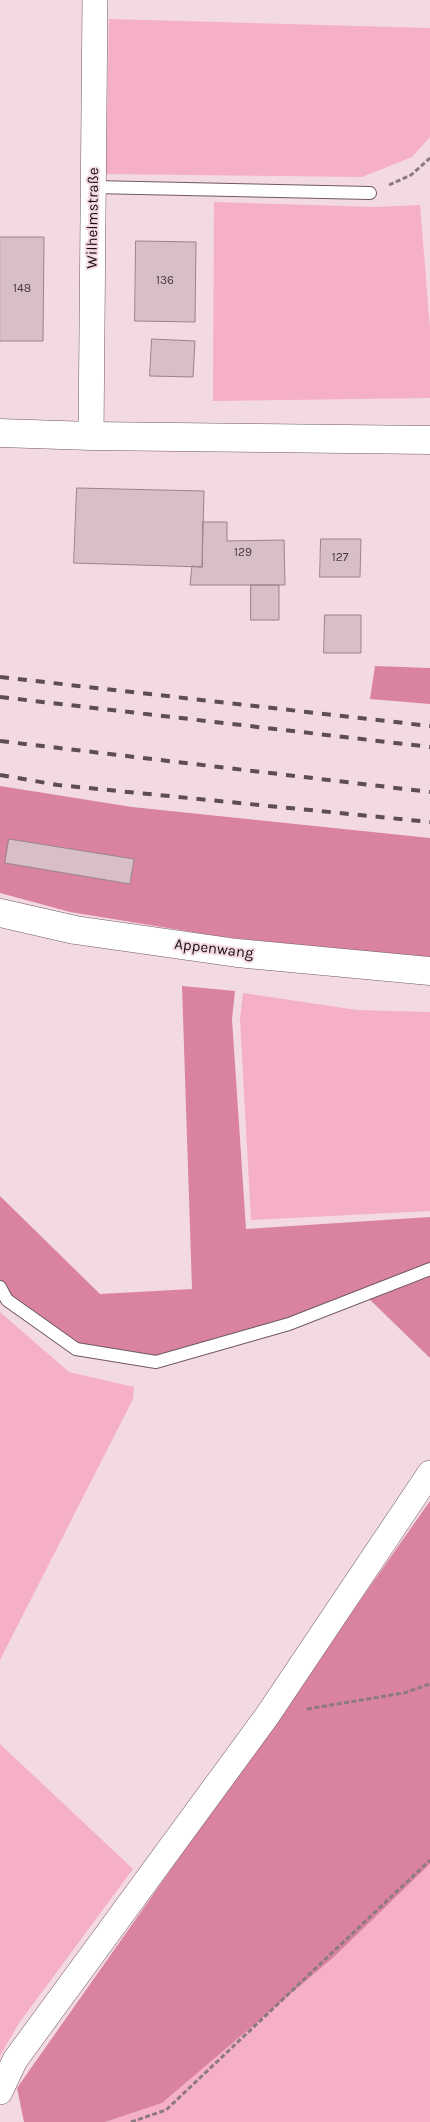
<!DOCTYPE html>
<meta charset="utf-8">
<style>
body{margin:0}
canvas{display:block;background:#f3d9e0}
</style>
<canvas width="430" height="2122"></canvas>
<script>
const g = document.querySelector('canvas').getContext('2d');
g.lineJoin = 'round';
function paint(path, color) { g.fillStyle = color; g.fill(path, 'evenodd'); }
function strokePath(path, color, width, dash) { g.strokeStyle = color; g.lineWidth = width; g.lineCap = dash ? 'butt' : 'round'; g.setLineDash(dash || []); g.stroke(path); }
function drawText(font, color, halo, rows, align = 'center') {
  g.font = font + ' Karla,sans-serif'; g.lineWidth = 4; g.setLineDash([]); g.textBaseline = 'middle'; g.strokeStyle = halo; g.fillStyle = color; for (const [text, x, y, turn = 0] of rows) {
    g.save(); g.translate(x, y); g.rotate((+turn || 0) * Math.PI / 180); g.textAlign = isNaN(turn) ? turn : align; if (halo) g.strokeText(text, 0, 0); g.fillText(text, 0, 0); g.restore();
  }
}
const green = new Path2D(`
 M109 19 430 28V137L412 157 362 177 106 174Z
 M214 202 375 207 420 205 430 328V398L213 401Z
 M243 993 357 1010 430 1012V1211L251 1220 240 1019Z
 M0 1312 69 1372 134 1387 133 1399 0 1660Z
 M0 1744 133 1869 19 2023 0 2056Z
 M430 1864V2122H105L162 2103 334 1957Z`);
const forest = new Path2D(`
 M375 666 430 668V704L370 699Z
 M0 786 132 807 430 838V958L223 937 70 912 0 893Z
 M182 986 235 991 232 1019 246 1229 430 1217V1358L364 1294 156 1362 76 1349 0 1287V1196L100 1294 192 1289Z
 M430 1501V1864L334 1957 162 2103 105 2122H24L17 2088Z`);
const building = new Path2D(`
 M0 237H44L43 341H0Z
 M136 241 196 242 195 322 135 321Z
 M152 339 195 341 193 377 150 376Z
 M77 488 204 491 202 567 74 563Z
 M203 522H227V541L284 540 285 585H190L192 566 202 567Z
 M321 539H361L360 577H320Z
 M251 585H279V620H251Z
 M325 615H361V653H324Z
 M9 839 134 859 130 884 5 863Z`);
const path = new Path2D(`
 M389 185 411 175 430 158
 M307 1709 404 1693 430 1684
 M131 2122 166 2110 430 1860`);
const service = new Path2D(`
 M93 187 370 193
 M0 1287 7 1300 76 1349 156 1362 289 1324 430 1269`);
const minor = new Path2D(`
 M91 436 95 0
 M0 2092 15 2060 267 1716 430 1473`);
const tertiary = new Path2D(`
 M0 913 75 930 237 953 430 971`);
const secondary = new Path2D(`
 M0 433 91 436 430 440`);
const rail = new Path2D(`
 M0 677 430 726
 M0 697 430 747
 M0 741 430 792
 M0 775 58 785 430 822`);
const numberNames = [
 ["136",165,281],
 ["148",22,289],
 ["129",243,553],
 ["127",340,558]
];
const streetNames = [
 ["Wilhelmstraße",93,218,-89],
 ["Appenwang",214,949,7]
];
paint(green, '#f5b0c5');
paint(forest, '#d983a0');
paint(building, '#d8bfc6');
strokePath(building, '#9b838a', 1);
strokePath(service, '#705a60', 14);
strokePath(minor, '#705a60', 26);
strokePath(tertiary, '#705a60', 29);
strokePath(secondary, '#705a60', 29);
strokePath(path, '#8c7a7f', 3, [5, 2.5]);
strokePath(service, '#fff', 12);
strokePath(minor, '#fff', 25);
strokePath(tertiary, '#fff', 28);
strokePath(secondary, '#fff', 28);
strokePath(rail, '#5d4e53', 4, [9, 9]);
drawText('12px', '#46393d', null, numberNames);
drawText('15px', '#150c0f', '#f3d9e0', streetNames);
</script>
